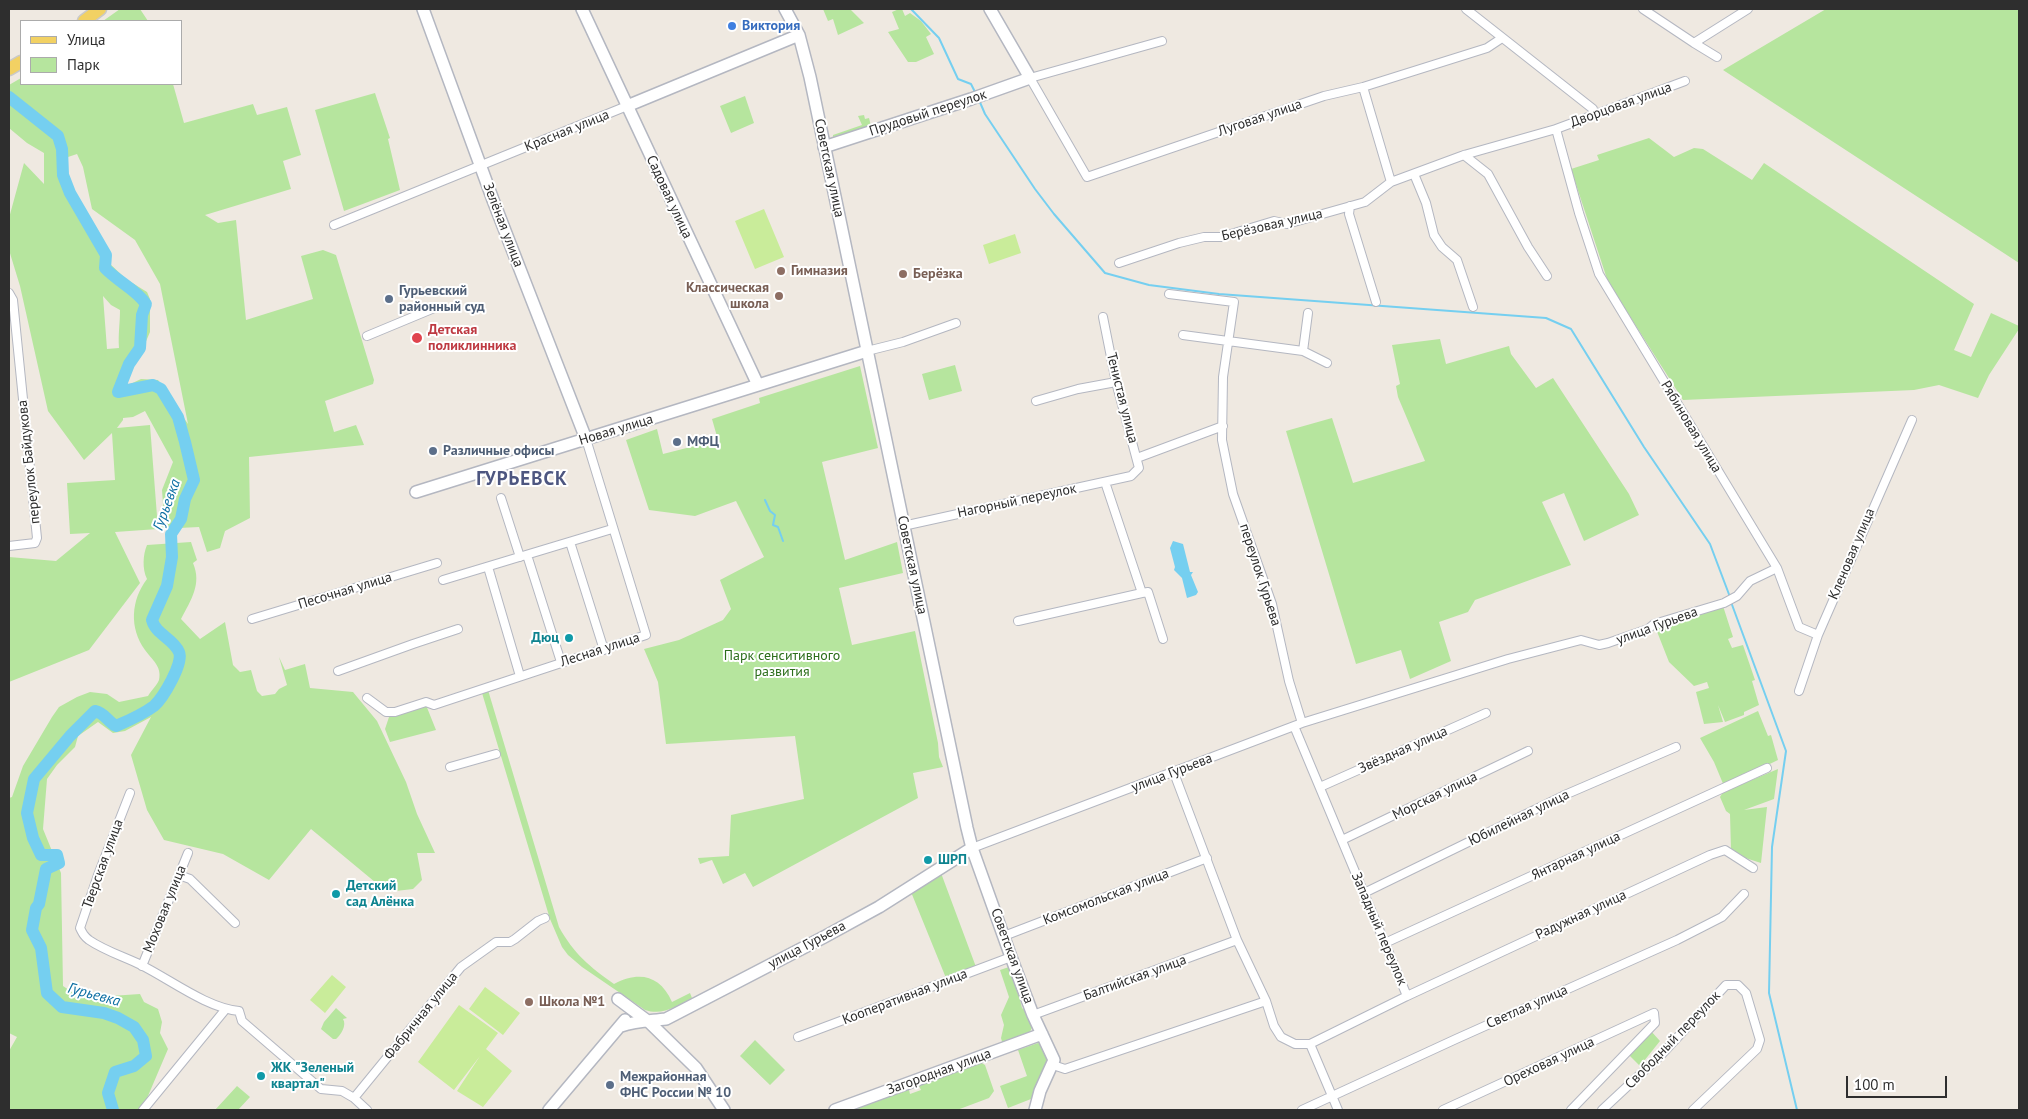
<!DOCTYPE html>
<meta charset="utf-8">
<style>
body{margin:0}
#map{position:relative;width:2028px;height:1119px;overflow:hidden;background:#efe9e1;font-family:"PT Sans",sans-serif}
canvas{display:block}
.frame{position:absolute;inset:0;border:10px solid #2e2e2e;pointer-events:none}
.legend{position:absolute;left:20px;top:20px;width:162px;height:65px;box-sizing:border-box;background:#fff;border:1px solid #ababab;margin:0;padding:6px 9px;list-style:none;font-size:15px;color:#2e2e2e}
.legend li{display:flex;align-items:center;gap:10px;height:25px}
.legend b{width:25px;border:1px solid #ababab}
.scale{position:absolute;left:1846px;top:1076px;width:101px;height:22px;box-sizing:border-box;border:2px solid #2e2e2e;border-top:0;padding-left:6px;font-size:15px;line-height:18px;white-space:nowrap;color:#2e2e2e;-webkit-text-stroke:4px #fff;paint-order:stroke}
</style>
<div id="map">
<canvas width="2028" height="1119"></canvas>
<div class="frame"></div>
<ul class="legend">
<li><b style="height:6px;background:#f2d163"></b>Улица</li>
<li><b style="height:14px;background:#b6e59e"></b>Парк</li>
</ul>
<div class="scale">100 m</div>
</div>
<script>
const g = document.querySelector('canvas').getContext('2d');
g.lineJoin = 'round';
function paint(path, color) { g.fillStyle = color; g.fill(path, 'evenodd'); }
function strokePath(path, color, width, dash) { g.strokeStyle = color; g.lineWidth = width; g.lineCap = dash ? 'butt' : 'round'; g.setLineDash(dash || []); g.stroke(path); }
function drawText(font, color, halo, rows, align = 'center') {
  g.font = font + ' "PT Sans",sans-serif'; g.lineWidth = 4; g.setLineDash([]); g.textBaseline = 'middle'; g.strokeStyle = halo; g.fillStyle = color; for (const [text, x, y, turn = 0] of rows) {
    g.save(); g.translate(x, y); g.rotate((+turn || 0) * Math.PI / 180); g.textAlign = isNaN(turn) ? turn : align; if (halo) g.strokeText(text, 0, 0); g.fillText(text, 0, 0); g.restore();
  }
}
const green = new Path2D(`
 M120 9H140L148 21H103Z
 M823 9H850L864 23 838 35 833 19 828 21Z
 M899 9H902L905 16 910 13 921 21 931 34 926 37 934 54 916 62H908L888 32 899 29 892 12Z
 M1826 9H2019V263L1723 70Z
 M21 78V84H173L184 123 253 104 257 115 287 107 301 155 283 161 291 189 205 215 218 223 236 220 246 320 313 299 301 256 323 250 336 255 374 380 373 384 325 401 334 432 356 425 364 445 249 457 250 518 225 531 220 548 207 552 199 527 159 529 164 518 162 490 173 462 145 411 133 417 123 418V420L117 428 150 425 158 529 115 532 140 583 89 650 9 682V557L56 561 90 533 70 534 67 483 115 480 112 433 84 460 48 411 20 286 9 250V218L24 163 44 184V153L27 143 9 128V85ZM77 154 83 167 92 209 135 240 160 284 188 424 158 380 141 379 122 388 121 379 144 346 150 332V299L147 292 126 279 107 261C109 240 90 218 78 202 69 190 64 172 65 158ZM103 296 111 305 120 310C120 324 118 334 119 348L107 349Z
 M375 93 390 138 388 139 400 190 344 211 315 110Z
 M745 96 754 123 731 133 720 106Z
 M864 115 865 119 869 118 871 126 833 137V135L862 125 858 116Z
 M1649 138 1674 157 1694 148 1703 149 1752 180 1764 163 1974 304 1954 350 1971 357 1991 313 2019 326V329L1989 375 1978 398 1939 385 1914 390 1683 400 1608 282 1571 169 1599 160 1597 155Z
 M1440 339 1446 364 1509 346 1511 354 1536 388 1553 378 1629 494 1639 515 1584 541 1564 493 1542 502 1571 565 1475 600 1468 612 1439 622 1451 661 1410 679 1401 650 1356 664 1286 431 1332 418 1353 483 1425 461 1398 397 1396 386 1400 384 1392 345Z
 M955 365 962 391 929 400 922 374Z
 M860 366 878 448 822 462 845 560 897 542 903 573 839 588 852 645 915 631 938 743 939 757 943 767 913 773 918 798 753 887 745 873 723 884 712 860 700 864 698 858 729 856 731 815 804 799 795 736 666 744 658 682 644 649 679 640 723 620 731 609 720 580 764 557 736 501 695 516 649 510 626 440 657 429 663 454 718 440 712 419 760 403 759 398Z
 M191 542 197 560 193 563C202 584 191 600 181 619L200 639 225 622 233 665 240 672 251 670 257 691 262 696 275 694 279 689 287 685 279 657 285 670 305 664 310 688 353 692 377 721 406 782 417 814 435 853H417L422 880 413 889 387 892 311 829 269 880 223 854 164 840 147 810 131 755 151 717 125 731 113 733 98 722 78 736 75 747 57 765 47 779 43 829 61 873 63 986 81 998 140 994 144 1002 158 1009 162 1022 160 1033 168 1049 142 1110H9V1051L17 1037 9 1033V798L12 797 23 766 52 717 59 707 77 697 90 692 107 694 119 702 148 696C151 691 157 685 159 680 162 666 152 660 145 650 129 628 131 600 147 579 142 569 143 554 147 545Z
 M1723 606 1733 637 1728 639 1732 648 1743 645 1755 680 1752 681 1759 705 1744 712V715L1725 722 1718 705 1723 722 1704 724 1696 692 1709 688 1707 682 1694 686 1669 662 1656 629Z
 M488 690 559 927C574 954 590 967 614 984 639 971 660 975 672 1002L690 993 692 998C677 1006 663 1016 645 1010L582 967 568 955 562 947 550 919 482 693Z
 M426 705 436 730 390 742 385 729 389 717Z
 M1758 711 1768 736 1771 735 1778 760 1724 786 1714 762 1700 738Z
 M1778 769 1774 799 1744 810 1767 807 1761 863 1736 855 1731 850 1730 814 1726 811 1720 797 1723 792Z
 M941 873 976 967 946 978 911 892Z
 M1009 967 1020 993V1000L1022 1008 1029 1014 1033 1025 1030 1032 1003 1045 1001 1038 1004 1025 1001 1015 1009 997 1000 970Z
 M336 1008 347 1018 343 1019C347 1025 341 1035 336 1039H333L321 1029 324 1022Z
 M1650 1030 1660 1041 1640 1066 1628 1054Z
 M755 1040 785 1070 770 1085 740 1056Z
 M1038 1043 1042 1045 1048 1063 1031 1099 1008 1108 1000 1086 1027 1076 1018 1050Z
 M980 1062 985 1065 994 1091 989 1098 957 1110H846L903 1090H909L910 1094 921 1090 919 1086 922 1082Z
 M237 1086 250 1097 238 1110H215Z`);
const pitch = new Path2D(`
 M764 209 784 257 755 269 735 221Z
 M1015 234 1021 253 989 264 983 245Z
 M332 975 346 987 325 1013 310 1000Z
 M485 987 520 1013 503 1035 469 1009Z
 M459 1005 498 1033 486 1049 512 1071 483 1107 457 1091 480 1056 454 1090 418 1062Z`);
const water = new Path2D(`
 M1173 541 1183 544 1190 572H1193L1191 575 1198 592 1196 595 1187 598 1182 578 1174 570 1175 567 1170 548Z`);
const stream = new Path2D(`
 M911 9 939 38 958 79 971 84 976 94
 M979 100 985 114 1035 189 1054 214 1105 273 1149 285 1219 294 1546 318 1571 329 1644 447 1710 544 1730 597
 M765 500 770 511 775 515 773 525 778 527 783 541
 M1731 602 1786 751 1772 847 1769 993 1797 1110`);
const river = new Path2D(`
 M9 97 58 136 62 149 63 175 70 193 106 255 105 268C118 282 136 289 146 304L142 315 140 348 129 364 118 392 153 385 161 389 178 417 185 442 194 480 185 499 181 519 171 534 172 557 167 586 152 620C156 635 173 638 179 652 184 663 163 698 154 706 142 715 130 720 116 726 108 722 105 713 95 711L70 736 34 779 27 813 33 838 41 855H57L59 863 46 869 39 904 36 908 32 930 41 948 47 993 62 1007 104 1013 118 1018 134 1027 143 1040 146 1056 134 1066 115 1072 108 1093 113 1110`);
const street = new Path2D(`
 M1466 9 1593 109V115
 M1643 9 1694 43 1748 9
 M1162 41 1030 78 1087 177 1324 96 1363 87 1487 48 1502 38
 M1694 43 1717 57
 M1556 129 1685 81
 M1464 155 1488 174 1528 247 1547 276
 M1414 174 1426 203 1434 235 1442 247 1457 260 1473 307
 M1350 206 1349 214 1376 302
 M334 225 627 106
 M1119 263 1179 243 1204 237H1221L1274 221 1287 224 1294 222 1365 202 1391 182 1363 87
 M9 293 13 300 37 538 35 543 9 546
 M1169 294 1234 302 1223 377 1222 440 1233 494 1272 604 1289 681 1302 723
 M1183 335 1303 351 1327 363
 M367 336 432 309
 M867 351 903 342 956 323
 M1303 351 1308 313
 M1036 401 1078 389 1116 382
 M1137 458 1223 426
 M501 498 520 557
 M903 526 1131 476 1139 468 1116 382 1103 317
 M570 542 604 650
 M527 555 561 662
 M488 567 520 676
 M1777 568 1799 627 1818 635
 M443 580 612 529
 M1142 593 1148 592 1163 639
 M252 619 437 563
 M1018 621 1142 593 1105 482
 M338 671 413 644 458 629
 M1799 691 1818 635 1912 420
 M367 698 386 712H395L426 702 434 705 646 635 586 439
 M450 767 496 754
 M1174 773 1237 940 1266 1001 1274 1026 1281 1037 1295 1044H1310L1407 996 1294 726
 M1320 787 1486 713
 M130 793 98 875 80 928C83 934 84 936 89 940 105 951 125 957 141 965 171 980 207 1008 239 1011L242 1021 321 1089 342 1091 354 1098 367 1110
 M1342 840 1528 751
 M972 848 1302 723 1508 659 1581 640 1599 645 1608 643 1648 629 1654 624 1724 603 1737 596 1750 581 1777 568 1599 274 1579 213 1556 129 1464 155 1391 182
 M179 875 190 879 235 923
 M1364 893 1567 794 1676 747
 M1004 936 1207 858
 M1385 943 1767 768
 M142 966 188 853
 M1407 996 1710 855 1725 850 1753 868
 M1033 1015 1237 940
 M798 1037 1011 957
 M1310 1044 1338 1110
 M1053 1065 1065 1069 1266 1001
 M354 1098 461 967 496 942H510L515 939 538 921 545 918
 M143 1110 225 1010
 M1302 1110 1456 1039 1677 940 1722 917 1744 894
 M1443 1110 1654 1013 1655 1023 1571 1110
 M1602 1110 1662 1054 1726 985H1738L1746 993 1760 1040 1757 1049 1693 1110`);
const secondary = new Path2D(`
 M423 9 493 200 586 439
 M582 9 758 385
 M785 9 799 35 810 77 967 828 972 848 1011 957 1033 1015 1054 1060 1040 1091 1035 1110
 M627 106 799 35
 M824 147 971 99 1030 78 990 9
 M416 492 867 351
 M618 999 649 1022 696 1068 724 1110
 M621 1026C636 1021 650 1021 666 1019L824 937 879 907 972 848
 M549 1110 625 1020
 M835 1110 1042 1034`);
const primary = new Path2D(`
 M84 21 100 9
 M9 69 21 62`);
const markers = [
 [732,26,5,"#3f7fe0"],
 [781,271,5,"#8d6e63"],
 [903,274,5,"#8d6e63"],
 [779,296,5,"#8d6e63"],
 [389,299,5,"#5c6f8a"],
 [417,338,6,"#e0444e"],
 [677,442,5,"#5c6f8a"],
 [433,451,5,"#5c6f8a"],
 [569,638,5,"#0f9aa8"],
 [928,860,5,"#0f9aa8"],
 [336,894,5,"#0f9aa8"],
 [529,1002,5,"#8d6e63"],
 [261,1076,5,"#0f9aa8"],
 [610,1085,5,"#5c6f8a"]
];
const shopNames = [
 ["Виктория",742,26]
];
const streetNames = [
 ["Дворцовая улица",1621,105,-20],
 ["Прудовый переулок",928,113,-18],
 ["Луговая улица",1260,118,-19],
 ["Красная улица",567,131,-22],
 ["Советская улица",829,168,78],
 ["Садовая улица",669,197,65],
 ["Зелёная улица",503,225,69],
 ["Берёзовая улица",1272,225,-13],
 ["Тенистая улица",1122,398,76],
 ["Рябиновая улица",1691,427,59],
 ["Новая улица",616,430,-17],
 ["переулок Байдукова",29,462,-96],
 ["Нагорный переулок",1017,501,-12],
 ["Кленовая улица",1852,554,-67],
 ["Советская улица",912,565,78],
 ["переулок Гурьева",1260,575,72],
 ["Песочная улица",345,591,-17],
 ["улица Гурьева",1657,626,-20],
 ["Лесная улица",600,650,-18],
 ["Звёздная улица",1403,750,-24],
 ["улица Гурьева",1172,773,-21],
 ["Морская улица",1435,796,-26],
 ["Юбилейная улица",1519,818,-26],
 ["Янтарная улица",1576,856,-25],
 ["Тверская улица",103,864,-70],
 ["Комсомольская улица",1106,897,-21],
 ["Моховая улица",165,909,-68],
 ["Радужная улица",1581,915,-25],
 ["Западный переулок",1379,929,67],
 ["улица Гурьева",807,945,-28],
 ["Советская улица",1012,956,70],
 ["Балтийская улица",1135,978,-20],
 ["Кооперативная улица",905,997,-21],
 ["Светлая улица",1527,1007,-24],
 ["Фабричная улица",421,1016,-51],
 ["Свободный переулок",1673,1040,-46],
 ["Ореховая улица",1549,1062,-25],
 ["Загородная улица",939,1072,-20]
];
const educationNames = [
 ["Гимназия",791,271],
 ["Берёзка",913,274],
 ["Классическая",769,288,"right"],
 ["школа",769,304,"right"],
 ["Школа №1",539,1002]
];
const serviceNames = [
 ["Гурьевский",399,291],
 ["районный суд",399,307],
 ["МФЦ",687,442],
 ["Различные офисы",443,451],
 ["Межрайонная",620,1077],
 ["ФНС России № 10",620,1093]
];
const healthNames = [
 ["Детская",428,330],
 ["поликлинника",428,346]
];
const cultureNames = [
 ["Дюц",559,638,"right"],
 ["ШРП",938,860],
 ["Детский",346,886],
 ["сад Алёнка",346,902],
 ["ЖК \"Зеленый",271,1068],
 ["квартал\"",271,1084]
];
const parkNames = [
 ["Парк сенситивного",782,656],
 ["развития",782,672]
];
const waterNames = [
 ["Гурьевка",167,505,-70],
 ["Гурьевка",94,995,15]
];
const districtNames = [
 ["ГУРЬЕВСК",522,480]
];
paint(green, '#b6e59e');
paint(pitch, '#c9ec9a');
paint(water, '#75cff0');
strokePath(stream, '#75cff0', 2);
strokePath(river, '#75cff0', 12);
strokePath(street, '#b4b7c1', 10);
strokePath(secondary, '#b4b7c1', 14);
strokePath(primary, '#c9c9c9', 15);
strokePath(street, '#fff', 8);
strokePath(secondary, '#fff', 11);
strokePath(primary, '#f2d163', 12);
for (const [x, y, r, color] of markers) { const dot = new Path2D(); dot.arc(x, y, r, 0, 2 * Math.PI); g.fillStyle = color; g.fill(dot); strokePath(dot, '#fff', 2); }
drawText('bold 14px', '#366cbe', '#fff', shopNames, 'left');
drawText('14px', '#2e2e2e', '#fff', streetNames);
drawText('bold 14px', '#785e54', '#fff', educationNames, 'left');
drawText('bold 14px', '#4e5e75', '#fff', serviceNames, 'left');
drawText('bold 14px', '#be3a42', '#fff', healthNames, 'left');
drawText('bold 14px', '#0d838f', '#fff', cultureNames, 'left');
drawText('14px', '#2c6e1b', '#fff', parkNames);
drawText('italic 15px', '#0d6fa3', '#fff', waterNames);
g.letterSpacing = '1px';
drawText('bold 19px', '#4d5680', '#fff', districtNames);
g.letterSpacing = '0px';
</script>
